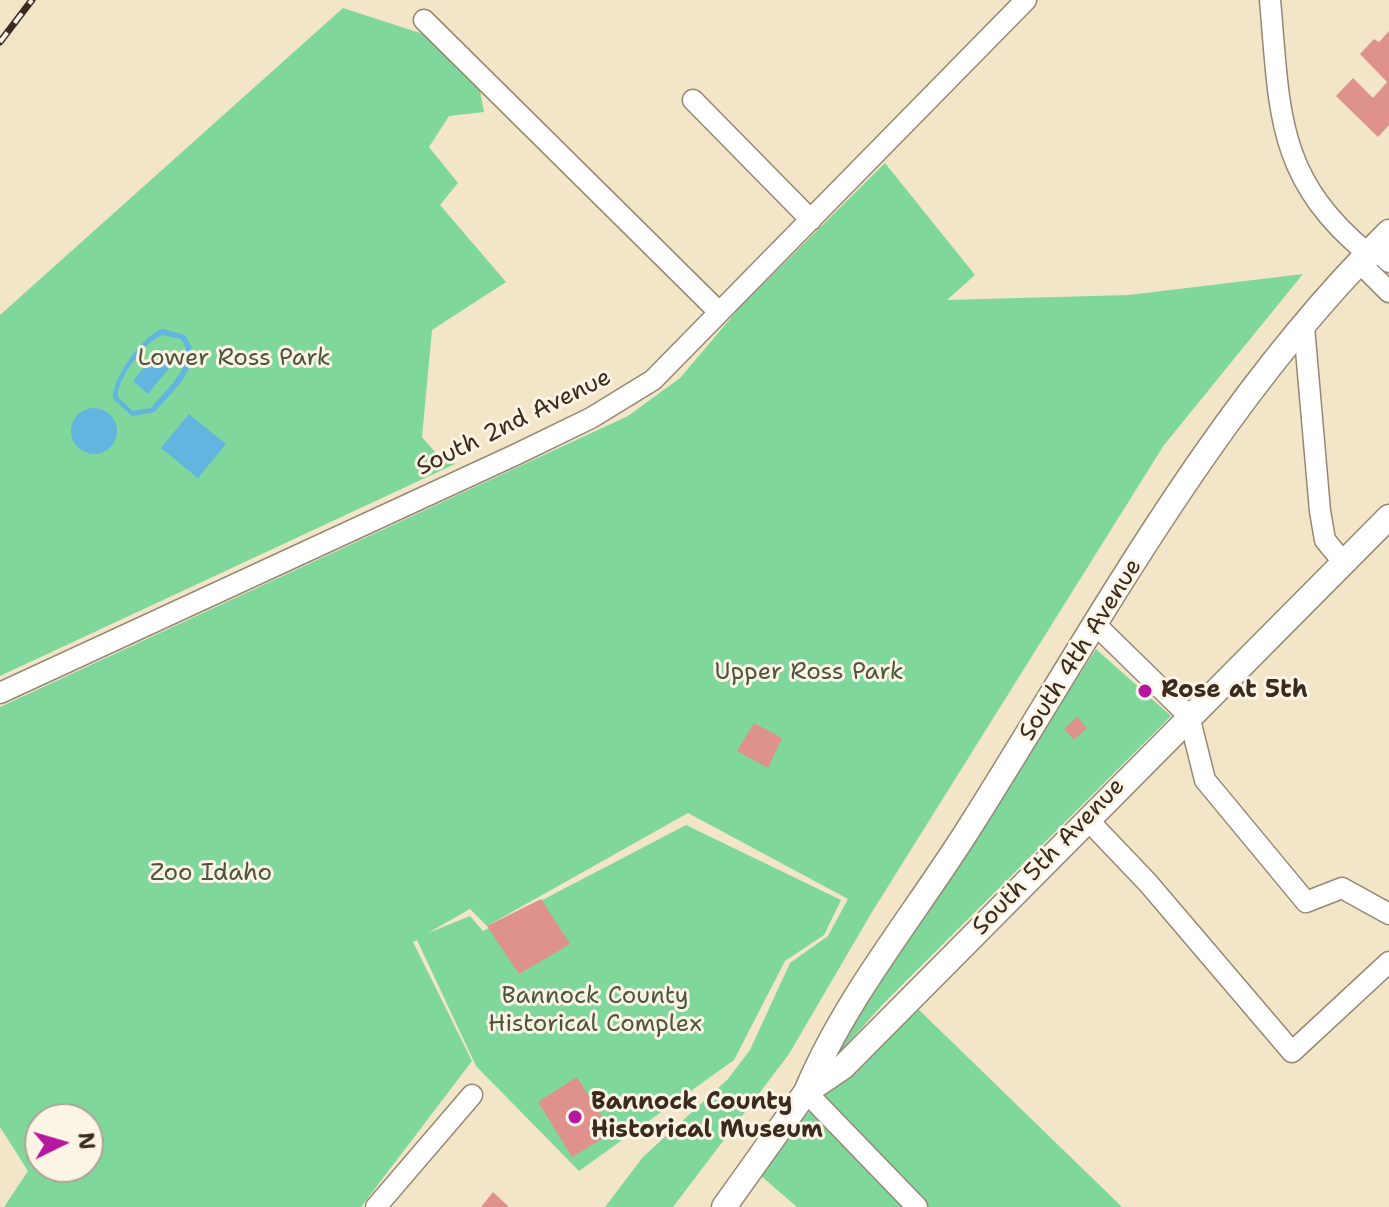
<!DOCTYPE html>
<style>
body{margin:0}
#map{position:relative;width:1389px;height:1207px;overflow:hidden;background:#f3e5c8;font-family:"Shantell Sans",sans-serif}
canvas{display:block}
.north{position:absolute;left:24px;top:1103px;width:80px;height:80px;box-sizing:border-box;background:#fcf5e5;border:2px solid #afa495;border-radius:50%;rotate:85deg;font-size:22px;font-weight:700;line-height:32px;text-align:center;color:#3b2a1e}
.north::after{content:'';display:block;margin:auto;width:28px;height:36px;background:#b5179e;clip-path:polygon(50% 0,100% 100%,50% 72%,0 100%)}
</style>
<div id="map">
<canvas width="1389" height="1207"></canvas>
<div class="north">N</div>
</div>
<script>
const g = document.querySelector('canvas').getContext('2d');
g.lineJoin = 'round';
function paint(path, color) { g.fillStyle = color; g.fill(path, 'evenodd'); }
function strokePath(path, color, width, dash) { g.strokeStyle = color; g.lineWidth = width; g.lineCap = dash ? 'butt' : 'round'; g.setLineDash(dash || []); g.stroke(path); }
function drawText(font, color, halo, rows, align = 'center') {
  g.font = font + ' "Shantell Sans",sans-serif'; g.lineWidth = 6; g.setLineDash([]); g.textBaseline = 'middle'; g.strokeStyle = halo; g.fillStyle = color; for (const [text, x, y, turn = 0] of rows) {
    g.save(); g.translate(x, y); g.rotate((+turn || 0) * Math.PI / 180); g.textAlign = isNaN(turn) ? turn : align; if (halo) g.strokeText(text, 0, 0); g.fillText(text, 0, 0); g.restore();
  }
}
const green = new Path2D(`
 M343 8 426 35 478 80 484 112 449 116 429 147 458 183 440 205 506 282 432 330 422 437 435 452 455 464 0 676V315Z
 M885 163 975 275 947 300 1129 295 1303 274 1164 445 872 912 789 1054 673 1207H605L643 1157 728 1079 750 1050 790 963 828 936 848 899 688 813 487 926 470 909 428 933 470 916 483 931 686 825 841 900 824 935 785 961 734 1060 579 1171 476 1066 417 940 413 942 472 1061 361 1207H4L28 1171 0 1127V707L628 416 680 378 741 306ZM40 1119H88V1167H40Z
 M1096 649 1171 716 882 1005 836 1057 831 1052Z
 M914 1005 1122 1207H797L761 1176 799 1122Z`);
const water = new Path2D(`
 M163 329 185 335C207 364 173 390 155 412L132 416 113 399C111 380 144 333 163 329ZM163 335 181 339C199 363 166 389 151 408L133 411 118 397C116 379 146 340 163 335Z
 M159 349 174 362 148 394 133 381Z
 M71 431a23 23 0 1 1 46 0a23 23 0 1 1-46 0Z
 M189 414 226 444 198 478 161 448Z`);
const building = new Path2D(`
 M1389 31V125L1378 137 1336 96 1353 78 1373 98 1387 82 1360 54 1374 39 1379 42Z
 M1077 717 1087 728 1074 740 1064 729Z
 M754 723 782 738 768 768 737 751Z
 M541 899 570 944 519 974 487 926Z
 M577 1077 612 1133 572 1157 538 1102Z
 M493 1192 509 1207H481Z`);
const minor = new Path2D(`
 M1270 0C1280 110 1275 177 1367 253
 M424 20 719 312
 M693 100 811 220
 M1367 253 1366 269 1389 292
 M1367 253 1383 256 1389 262
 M1304 327 1320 511 1325 540 1343 562
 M1097 626 1189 716 1205 780 1306 902 1342 888 1389 914
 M0 693 517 454 591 418 653 380 1026 0
 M1087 819 1148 883 1292 1052 1389 962
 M806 1092 917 1207
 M376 1207 472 1095`);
const major = new Path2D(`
 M806 1092C846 996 916 913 971 825 1099 622 1217 401 1389 232
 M724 1207 806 1092 843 1067 1389 517`);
const rail = new Path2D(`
 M0 42 32 0`);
const markers = [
 [1145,691,8,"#b5179e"],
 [575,1117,8,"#b5179e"]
];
const parkNames = [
 ["Lower Ross Park",234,359],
 ["Upper Ross Park",809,673],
 ["Zoo Idaho",211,874],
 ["Bannock County",595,997],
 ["Historical Complex",595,1025]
];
const streetNames = [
 ["South 2nd Avenue",514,423,-26],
 ["South 4th Avenue",1081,650,-58],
 ["South 5th Avenue",1049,857,-46]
];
const poiNames = [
 ["Rose at 5th",1161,691],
 ["Bannock County",591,1103],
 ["Historical Museum",591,1131]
];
paint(green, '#7fd79b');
paint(water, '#62b5de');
paint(building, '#df918b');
strokePath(minor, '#978873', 23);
strokePath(major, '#978873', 27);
strokePath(minor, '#fff', 20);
strokePath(major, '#fff', 24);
strokePath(rail, '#3b2a1e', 7);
strokePath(rail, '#fcf5e5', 4, [12]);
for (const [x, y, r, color] of markers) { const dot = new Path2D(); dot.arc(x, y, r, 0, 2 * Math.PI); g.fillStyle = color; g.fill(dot); strokePath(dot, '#fcf5e5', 3); }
drawText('24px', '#4c553d', '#fcf5e5', parkNames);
drawText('24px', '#3b2a1e', '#fcf5e5', streetNames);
drawText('bold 24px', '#3b2a1e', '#fcf5e5', poiNames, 'left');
</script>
